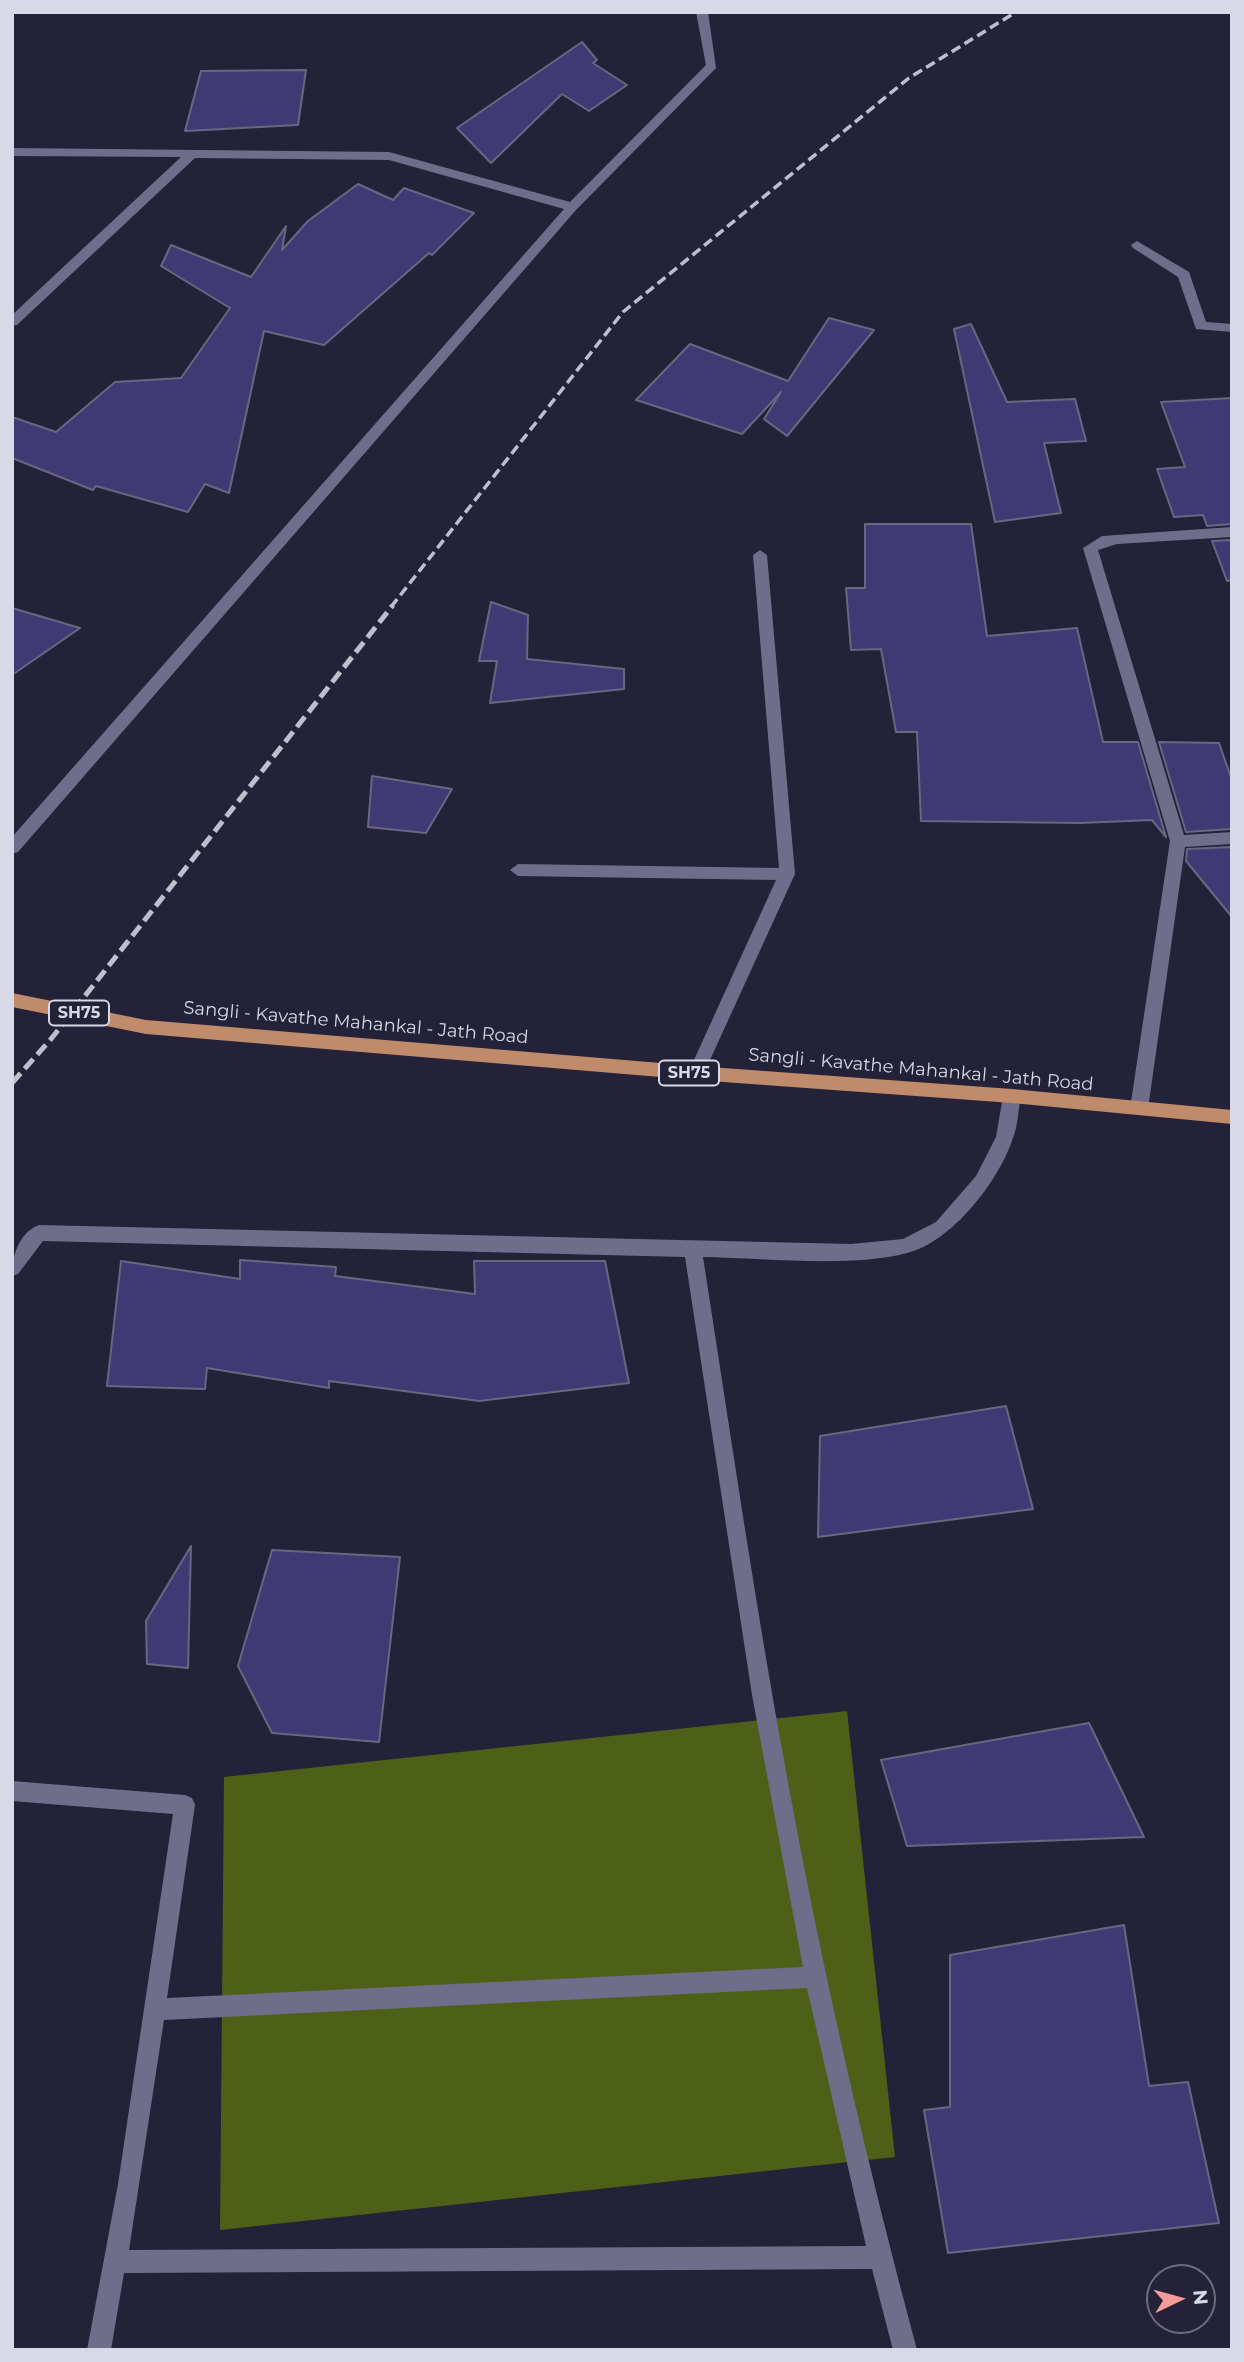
<!DOCTYPE html>
<style>
body{margin:0}
#map{position:relative;width:1244px;height:2362px;overflow:hidden;background:#242239;font-family:Montserrat,sans-serif}
canvas{display:block}
.frame{position:absolute;inset:0;border:14px solid #d8d8e7;pointer-events:none}
.north{position:absolute;left:1146px;top:2264px;width:70px;height:70px;box-sizing:border-box;background:#242239;border:2px solid #6c6b7f;border-radius:50%;rotate:85deg;font-size:19px;font-weight:700;line-height:28px;text-align:center;color:#d8d8e7}
.north::after{content:'';display:block;margin:auto;width:24px;height:32px;background:#f59b99;clip-path:polygon(50% 0,100% 100%,50% 72%,0 100%)}
</style>
<div id="map">
<canvas width="1244" height="2362"></canvas>
<div class="frame"></div>
<div class="north">N</div>
</div>
<script>
const g = document.querySelector('canvas').getContext('2d');
g.lineJoin = 'round';
function paint(path, color) { g.fillStyle = color; g.fill(path, 'evenodd'); }
function strokePath(path, color, width, dash) { g.strokeStyle = color; g.lineWidth = width; g.lineCap = dash ? 'butt' : 'round'; g.setLineDash(dash || []); g.stroke(path); }
function drawText(font, color, halo, rows, align = 'center') {
  g.font = font + ' Montserrat,sans-serif'; g.lineWidth = 7; g.setLineDash([]); g.textBaseline = 'middle'; g.strokeStyle = halo; g.fillStyle = color; for (const [text, x, y, turn = 0] of rows) {
    g.save(); g.translate(x, y); g.rotate((+turn || 0) * Math.PI / 180); g.textAlign = isNaN(turn) ? turn : align; if (halo) g.strokeText(text, 0, 0); g.fillText(text, 0, 0); g.restore();
  }
}
const forest = new Path2D(`
 M847 1711 895 2157 220 2230 224 1777Z`);
const building = new Path2D(`
 M582 42 597 60 593 63 627 85 589 111 562 94 491 163 457 128Z
 M306 70 298 125 185 131 201 71Z
 M358 184 393 200 404 188 474 213 432 255 429 253 324 345 264 331 229 493 205 484 188 512 96 486 93 490 12 458V417L56 432 115 382 181 378 230 308 161 266 171 245 251 277 286 226 282 250 308 221Z
 M829 318 874 330 787 436 764 419 781 392 742 434 636 400 690 344 788 381Z
 M971 324 1007 402 1075 399 1086 441 1044 443 1061 513 995 522 954 329Z
 M1232 398V524L1207 526 1203 515 1174 517 1157 469 1185 467 1161 402Z
 M865 524H971L987 636 1077 628 1103 742H1138L1166 837 1152 820 1080 823 921 821 917 732H896L881 649 851 650 846 588H865Z
 M1232 540V580L1227 581 1212 541Z
 M491 602 528 615 527 659 624 669V689L490 703 497 661H479Z
 M12 608 80 628 12 675Z
 M1159 742 1219 743 1232 780V829L1186 832Z
 M372 776 452 789 426 833 368 827Z
 M1232 847V917L1186 861 1187 849Z
 M240 1260 336 1267 335 1276 475 1294 474 1261H605L629 1383 479 1401 329 1381V1388L207 1368 205 1389 107 1386 121 1261 240 1279Z
 M1006 1406 1033 1509 818 1537 820 1436Z
 M191 1546 188 1668 147 1664 146 1621Z
 M272 1550 400 1557 379 1742 272 1733 238 1666Z
 M1089 1723 1144 1837 907 1846 881 1760Z
 M1124 1925 1149 2086 1188 2082 1219 2223 948 2253 924 2110 950 2107V1955Z`);
const minor = new Path2D(`
 M696 12H708L716 68 576 210 18 852 12 854V837L564 209 389 160 195 158 17 325 12 326V315L181 157 12 156V148L389 152 570 202 706 65Z
 M1137 241 1189 272 1206 322 1232 324V332L1196 329 1178 277 1133 248 1131 245Z
 M1232 527V537L1117 544 1098 550 1184 835 1232 832V844L1185 847 1148 1109 1145 1114H1133L1130 1109 1170 841 1083 548 1102 536Z
 M760 550 767 555 795 874 704 1073 702 1078H690L688 1073 776 880 518 876 510 870 518 864 779 868 753 555Z
 M1012 1089 1018 1091 1021 1096C1018 1110 1018 1125 1013 1138 999 1181 952 1242 907 1253 852 1268 762 1258 703 1257 730 1430 755 1604 787 1777 822 1970 866 2160 917 2350H893L872 2269 124 2273 111 2350H87L118 2184 173 1814 12 1801V1781L185 1795 192 1798 195 1805 167 1998 803 1967 752 1695 685 1257 43 1241 18 1274 12 1276C12 1257 18 1233 39 1225L851 1244 903 1239 936 1222 976 1176 996 1137 1003 1096 1006 1091ZM807 1988 866 2246 129 2250 164 2020Z`);
const major = new Path2D(`
 M12 993 146 1020 696 1066 1012 1089 1232 1110V1124L1012 1103 696 1080 146 1034 12 1007Z`);
const railFar1 = new Path2D(`
 M391 607 623 312 909 78 1016 12`);
const rail = new Path2D(`
 M12 1083 51 1039 393 605`);
const shields = [
 [79,1013,60],
 [689,1073,60]
];
const shieldNames = [
 ["SH75",79,1013],
 ["SH75",689,1073]
];
const streetNames = [
 ["Sangli - Kavathe Mahankal - Jath Road",356,1023,5],
 ["Sangli - Kavathe Mahankal - Jath Road",921,1070,5]
];
paint(forest, '#4e5f18');
paint(building, '#413973');
strokePath(building, '#686681', 2);
paint(minor, '#6f6e8a');
paint(major, '#c08b6a');
strokePath(railFar1, '#bebece', 3.5, [10, 5]);
strokePath(rail, '#bebece', 5, [13, 6]);
for (const [x, y, w] of shields) { const box = new Path2D(); box.roundRect(x - w / 2, y - 12.5, w, 25, 5); g.fillStyle = '#242239'; g.fill(box); strokePath(box, '#d8d8e7', 2); }
drawText('bold 16px', '#d8d8e7', null, shieldNames);
drawText('18px', '#d8d8e7', '#242239', streetNames);
</script>
